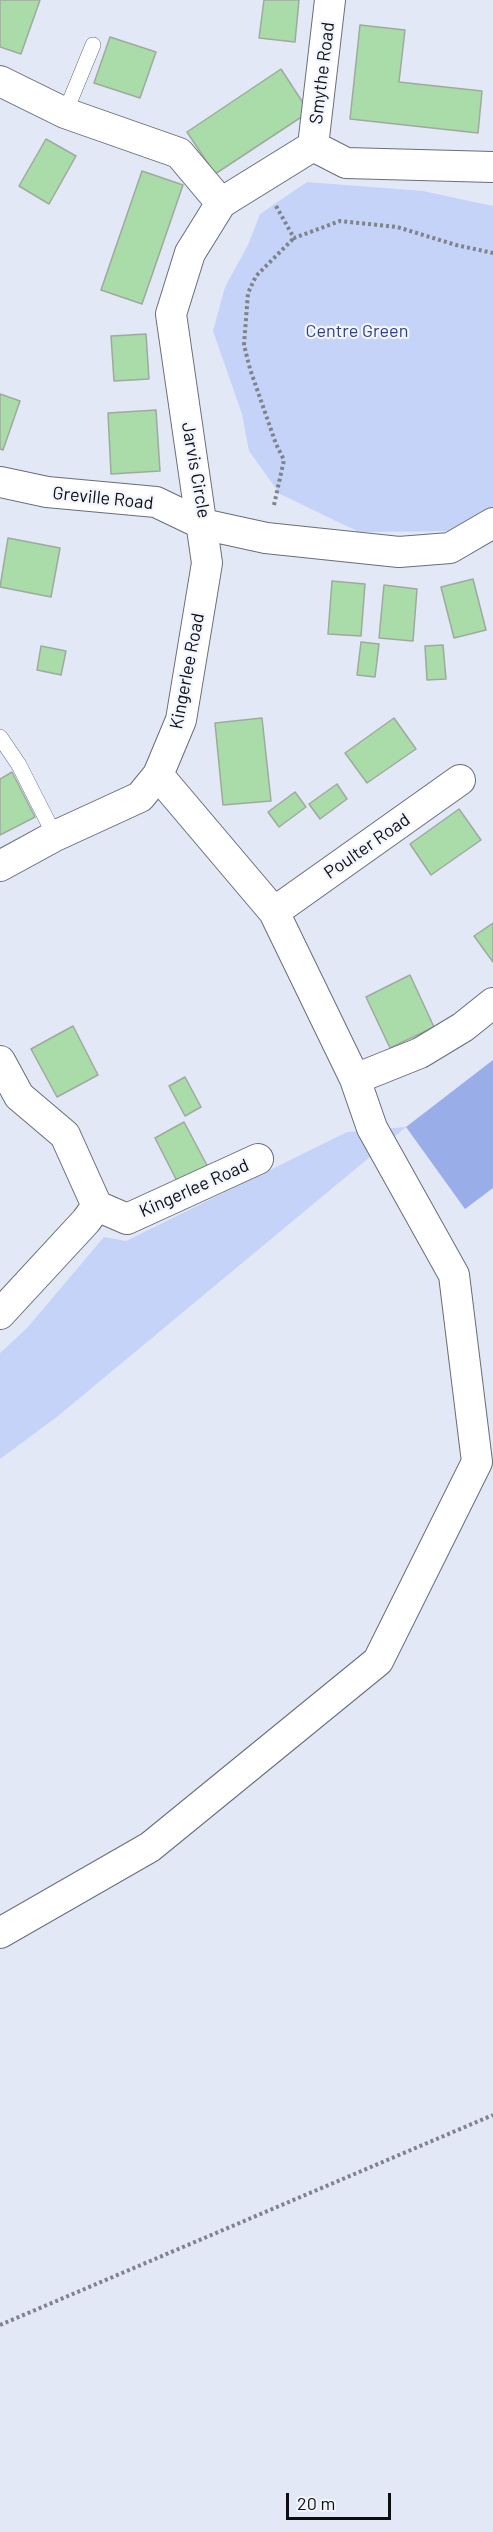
<!DOCTYPE html>
<style>
body{margin:0}
#map{position:relative;width:493px;height:2532px;overflow:hidden;background:#e3e8f6;font-family:Barlow,sans-serif}
canvas{display:block}
.scale{position:absolute;left:286px;top:2493px;width:105px;height:27px;box-sizing:border-box;border:3px solid #0c0e12;border-top:0;padding-left:8px;font-size:18px;line-height:21px;white-space:nowrap;color:#0c0e12;-webkit-text-stroke:4px #f2f5fe;paint-order:stroke}
</style>
<div id="map">
<canvas width="493" height="2532"></canvas>
<div class="scale">20 m</div>
</div>
<script>
const g = document.querySelector('canvas').getContext('2d');
g.lineJoin = 'round';
function paint(path, color) { g.fillStyle = color; g.fill(path, 'evenodd'); }
function strokePath(path, color, width, dash) { g.strokeStyle = color; g.lineWidth = width; g.lineCap = dash ? 'butt' : 'round'; g.setLineDash(dash || []); g.stroke(path); }
function drawText(font, color, halo, rows, align = 'center') {
  g.font = font + ' Barlow,sans-serif'; g.lineWidth = 4.5; g.setLineDash([]); g.textBaseline = 'middle'; g.strokeStyle = halo; g.fillStyle = color; for (const [text, x, y, turn = 0] of rows) {
    g.save(); g.translate(x, y); g.rotate((+turn || 0) * Math.PI / 180); g.textAlign = isNaN(turn) ? turn : align; if (halo) g.strokeText(text, 0, 0); g.fillText(text, 0, 0); g.restore();
  }
}
const green = new Path2D(`
 M307 182 423 191 493 206V515L469 531 359 532 280 494 249 451 242 414 213 331 225 287 248 245 260 214Z
 M406 1127 58 1416 0 1459V1353L27 1328 104 1237 126 1241 347 1132Z`);
const forest = new Path2D(`
 M493 1060V1188L465 1209 406 1127Z`);
const building = new Path2D(`
 M0 0H40L21 54 0 47Z
 M264 0H299L295 42 259 38Z
 M360 25 405 30 399 82 482 91 478 133 350 119Z
 M110 37 156 52 140 98 94 83Z
 M281 69 309 112 215 174 187 132Z
 M46 139 76 156 49 204 19 186Z
 M142 171 183 185 142 304 101 290Z
 M146 334 149 379 114 381 111 336Z
 M0 394 20 401 3 450 0 449Z
 M156 410 160 471 111 474 108 413Z
 M8 538 60 548 51 597 0 587Z
 M473 579 486 630 454 638 441 587Z
 M332 581 365 584 361 636 328 634Z
 M384 585 417 589 413 641 379 638Z
 M361 642 379 644 375 677 357 675Z
 M443 645 446 679 427 680 425 646Z
 M41 646 66 651 61 675 37 670Z
 M262 718 271 801 223 805 215 723Z
 M394 718 416 749 367 783 345 753Z
 M12 772 35 817 0 835V779Z
 M337 784 347 799 320 819 309 804Z
 M295 792 306 807 279 827 268 812Z
 M459 809 481 840 431 875 410 844Z
 M493 923V962L474 936Z
 M410 975 434 1027 390 1048 366 997Z
 M73 1026 98 1075 57 1097 31 1049Z
 M185 1077 201 1107 185 1116 169 1086Z
 M184 1122 209 1169 179 1185 155 1138Z`);
const path = new Path2D(`
 M276 206 294 238 340 221 397 227 456 245 493 253
 M274 505 284 460 276 444 250 369 244 345 248 293 256 276 294 238
 M0 2325 493 2115`);
const service = new Path2D(`
 M65 113 93 45
 M0 737 19 765 55 836`);
const minor = new Path2D(`
 M0 81 65 113 179 153 221 203
 M313 146 330 0
 M0 482 47 492 156 502 202 524 266 538 399 552 450 548 493 523
 M158 775 274 912 355 1079 420 1053 463 1027 493 1003
 M0 866 55 836 140 797 158 775 181 720 207 563 171 314 190 253 221 203 313 146 346 163 493 167
 M274 912 460 780
 M0 1061 19 1096 65 1135 97 1206 86 1221 0 1314
 M97 1206 127 1219 258 1159
 M0 1933 150 1847 378 1661 477 1462 454 1275 372 1128 355 1079`);
const streetNames = [
 ["Smythe Road",322,73,-83],
 ["Jarvis Circle",196,470,80],
 ["Greville Road",103,498,6],
 ["Kingerlee Road",187,671,-79],
 ["Poulter Road",367,846,-35],
 ["Kingerlee Road",194,1188,-24]
];
const parkNames = [
 ["Centre Green",357,331]
];
paint(green, '#c6d3f8');
paint(forest, '#99ade8');
paint(building, '#a9dca8');
strokePath(building, '#9faa9e', 1.5);
strokePath(service, '#696d7a', 16);
strokePath(minor, '#696d7a', 32);
strokePath(path, '#7f838c', 4, [3, 3]);
strokePath(service, '#fff', 15);
strokePath(minor, '#fff', 30);
drawText('18px', '#0c0e12', '#f2f5fe', streetNames);
drawText('18px', '#304187', '#f2f5fe', parkNames);
</script>
